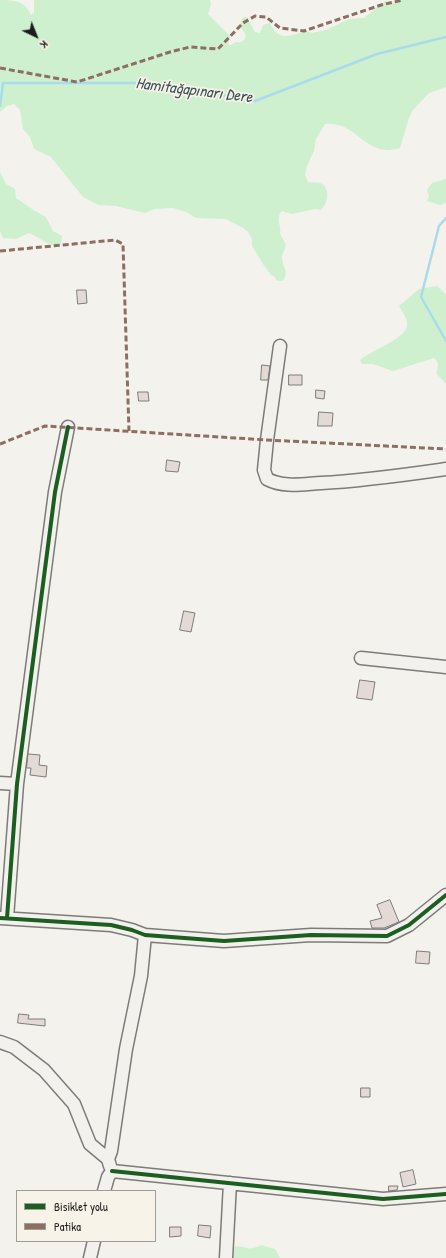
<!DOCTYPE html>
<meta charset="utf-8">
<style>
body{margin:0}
#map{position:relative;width:446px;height:1258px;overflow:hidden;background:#f4f2ec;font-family:"Patrick Hand",sans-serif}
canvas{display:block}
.legend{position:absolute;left:16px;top:1190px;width:140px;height:52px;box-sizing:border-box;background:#f7f3e8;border:1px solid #9f9d96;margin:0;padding:5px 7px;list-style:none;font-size:12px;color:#1c1c1c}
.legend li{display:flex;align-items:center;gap:8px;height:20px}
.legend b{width:20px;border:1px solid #9f9d96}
.north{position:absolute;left:16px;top:16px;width:40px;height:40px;-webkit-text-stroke:3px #f7f3e8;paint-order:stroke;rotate:137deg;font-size:11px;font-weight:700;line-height:16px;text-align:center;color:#1c1c1c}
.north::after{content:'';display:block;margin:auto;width:14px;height:18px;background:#1c1c1c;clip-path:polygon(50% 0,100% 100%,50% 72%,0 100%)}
</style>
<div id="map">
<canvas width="446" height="1258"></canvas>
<ul class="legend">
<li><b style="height:5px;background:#1b5e20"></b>Bisiklet yolu</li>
<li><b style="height:5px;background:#8d6e63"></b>Patika</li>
</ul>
<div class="north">K</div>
</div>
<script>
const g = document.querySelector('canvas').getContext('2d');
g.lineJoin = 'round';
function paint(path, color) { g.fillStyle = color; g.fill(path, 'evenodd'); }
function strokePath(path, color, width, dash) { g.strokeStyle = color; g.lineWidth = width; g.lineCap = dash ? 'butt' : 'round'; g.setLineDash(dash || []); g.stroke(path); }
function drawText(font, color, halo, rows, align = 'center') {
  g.font = font + ' "Patrick Hand",sans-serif'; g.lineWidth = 3.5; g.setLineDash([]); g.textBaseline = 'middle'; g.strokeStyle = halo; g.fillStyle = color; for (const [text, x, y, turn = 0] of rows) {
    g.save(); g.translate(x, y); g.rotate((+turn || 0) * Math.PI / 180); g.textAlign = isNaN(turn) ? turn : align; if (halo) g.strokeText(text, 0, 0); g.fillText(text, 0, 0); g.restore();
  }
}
const green = new Path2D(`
 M0 0C15 0 25 1 31 15L34 13V0H210L211 4 208 14 230 36 228 45H231L236 42H241L245 39 246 35C240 28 239 25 243 17H247L255 32 260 33 263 25 270 23C279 43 290 35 307 31L311 33 326 30 349 19 364 18 385 1 395 3 398 0H446V87L429 93 413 110 409 118 400 148C365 159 357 120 325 124L316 139 314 151 307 166 305 175 308 182C312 183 317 182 320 183 331 187 328 204 321 210L315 209 292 214 282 211C275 218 282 226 280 234L286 245C285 249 282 254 282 258 282 268 290 269 283 281H277L274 276 271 275 263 264 252 246V239L248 232 243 228 226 219 196 218 186 212 173 208 155 209 145 213 116 206 98 205 83 197 51 157 34 149 30 137 23 129 20 110 14 104 7 106 0 112Z
 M0 172 6 184 15 189 16 198 35 211 46 217 53 231 62 236 61 244C50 249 40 237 29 233L16 239 3 238 0 231Z
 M446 179V203L440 205 427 201 429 196 427 190 432 183Z
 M437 286 446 294V384L436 373C439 367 439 363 434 358L393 371 373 364H362L360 360C370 351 405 339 407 326 408 318 402 312 399 306L419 289Z
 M261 1245 275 1249 280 1258H232L233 1247C244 1244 246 1253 261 1245Z`);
const stream = new Path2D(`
 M0 106 3 83H156L255 101 377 54 446 37
 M446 218 439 226 421 297 446 341`);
const building = new Path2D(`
 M77 290H86L87 303 78 304Z
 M262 365 270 366 268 380H261Z
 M289 375H302V385H289Z
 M316 390 325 391 324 399 316 398Z
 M138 392H148L149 401H139Z
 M319 412 333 413 332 426H318Z
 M167 460 180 462 178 472 166 471Z
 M184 611 195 613 191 632 180 630Z
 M360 680 375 682 372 700 357 698Z
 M28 754 40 755 39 765 47 766 46 777 30 775 31 768H27Z
 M390 900 399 922 384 928H372L370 921 382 918 377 905Z
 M417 951 430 952 429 964 416 963Z
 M19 1014 29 1015 28 1019H45V1026L18 1023Z
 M361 1088H370V1097H361Z
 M413 1170 416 1184 403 1187 400 1173Z
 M389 1186H398L397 1190 389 1191Z
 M199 1225 211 1226 210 1238 198 1236Z
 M170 1227H181V1236L170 1237Z`);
const minor = new Path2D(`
 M280 346 267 440 264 470 267 479C284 488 303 484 321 483 363 481 404 475 446 469
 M361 658 446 667
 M0 783 17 784
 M0 918 111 925 132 930 145 935 224 941 311 935 387 936 409 925 446 895
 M7 918 17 784 55 492 68 427
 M0 1042 14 1047 44 1070 74 1104 90 1144 108 1159 110 1166
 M108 1159 111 1151 126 1049 141 976 145 935
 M112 1171 383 1199 446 1194
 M104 1191 108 1177 112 1171
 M90 1258 94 1241
 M226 1258 230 1183`);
const quiet = new Path2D(`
 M0 68 77 82 170 52 190 47 218 49 243 23 255 16 266 17 280 28 304 31 381 5 403 0
 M0 251 115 240 123 244 129 431
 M0 444 45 426 267 440 446 449`);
const cycleway = new Path2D(`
 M0 918 111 925 132 930 145 935 224 941 311 935 387 936 409 925 446 895
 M7 918 17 784 55 492 68 427
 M112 1171 383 1199 446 1194`);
const waterNames = [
 ["Hamitağapınarı Dere",194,91,7]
];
paint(green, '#cef0cf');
strokePath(stream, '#a9dceb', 2.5);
paint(building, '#e4dad5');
strokePath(building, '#7d7c7a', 1);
strokePath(minor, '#7d7c7a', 15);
strokePath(minor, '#f2f1ed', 12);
strokePath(quiet, '#8d6e63', 3, [6, 3]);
strokePath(cycleway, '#1b5e20', 4);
drawText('italic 16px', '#3d535a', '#f7f3e8', waterNames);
</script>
